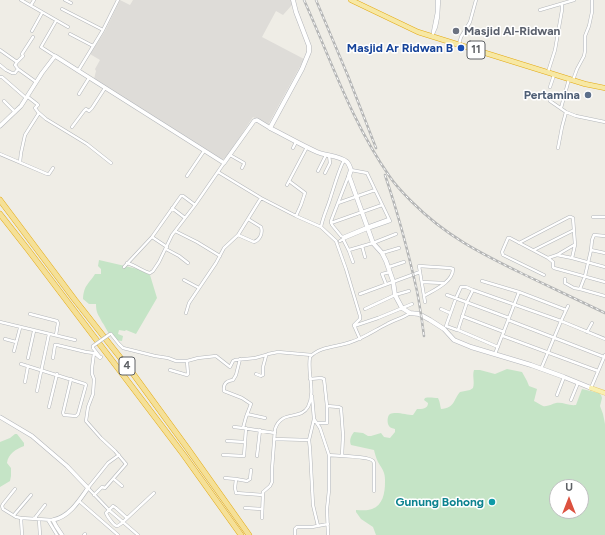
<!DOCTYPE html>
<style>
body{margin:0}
#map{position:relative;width:605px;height:535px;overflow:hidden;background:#efede6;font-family:Figtree,sans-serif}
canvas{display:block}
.north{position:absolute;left:549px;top:479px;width:40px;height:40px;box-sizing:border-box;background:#fff;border:1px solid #bfc0c1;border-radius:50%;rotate:0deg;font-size:11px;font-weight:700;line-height:16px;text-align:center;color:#5e6165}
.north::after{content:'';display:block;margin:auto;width:14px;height:18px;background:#dc513f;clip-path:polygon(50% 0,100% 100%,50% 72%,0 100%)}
</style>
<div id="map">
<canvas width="605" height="535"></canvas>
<div class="north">U</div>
</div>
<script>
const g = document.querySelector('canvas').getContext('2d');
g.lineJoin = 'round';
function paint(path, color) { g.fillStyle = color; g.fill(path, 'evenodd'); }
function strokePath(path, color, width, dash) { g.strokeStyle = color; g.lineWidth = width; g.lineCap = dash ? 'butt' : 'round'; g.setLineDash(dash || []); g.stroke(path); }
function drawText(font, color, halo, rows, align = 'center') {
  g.font = font + ' Figtree,sans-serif'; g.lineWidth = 3; g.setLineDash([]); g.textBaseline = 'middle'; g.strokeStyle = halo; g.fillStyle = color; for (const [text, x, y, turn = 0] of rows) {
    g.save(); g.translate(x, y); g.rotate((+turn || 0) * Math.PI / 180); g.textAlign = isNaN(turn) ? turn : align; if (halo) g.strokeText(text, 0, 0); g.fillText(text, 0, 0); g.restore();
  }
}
const industrial = new Path2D(`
 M120 0 130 5 133 0H292V5L283 15 276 11 262 37 304 59 268 125 253 117 226 158 221 160 94 79 96 71 95 69 100 60 90 54 105 31Z`);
const green = new Path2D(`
 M99 260 138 269 150 275 157 298 136 334 126 330 125 331 119 330 118 334 123 336 122 341C109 340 108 330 102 322 98 314 96 313 96 304H89L83 299C84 285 88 285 95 274H101V269L98 266Z
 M507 369 522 372 527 381 529 386 537 389 534 401C536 402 541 405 543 406 547 407 552 404 556 403 563 402 569 406 576 405L582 389 599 393 601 395 602 398 600 406 603 414 605 424V535H376L373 527 361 519 356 512V510C361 510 367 511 372 509 383 505 385 493 385 482 385 479 385 476 384 473 383 469 380 466 378 462 376 458 375 454 374 450L351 445C349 440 351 436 354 432L363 433 368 436H371L381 433 384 437 390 438 395 432V429C393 428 390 428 389 426 387 423 387 416 390 414 396 411 407 415 413 415L417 409C422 409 428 409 428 403L424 400 425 398C429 397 434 398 438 398 440 402 440 405 441 409 455 408 453 400 460 392L470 390 473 388C475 382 472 376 474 370H480L495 374ZM557 487H581V511H557Z
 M15 434H17L24 443V446C16 449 8 454 7 463L11 468V476L10 481 0 487V442L10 438Z`);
const minor = new Path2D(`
 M21 0 68 27
 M65 0 71 3
 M31 5 34 0
 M62 9 103 30
 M540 10 574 0
 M32 31 42 13
 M433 32 437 12V0
 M70 34 93 46
 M432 36 436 27 438 17 439 0
 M33 37 22 54 23 56 17 62 15 65 18 69 36 82
 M459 44 461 37 470 22 476 0
 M0 50 17 62
 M55 56 41 47 56 21
 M0 65 6 70 12 73H15L18 69
 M78 71 103 30 118 0
 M548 72 555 50 562 10V5L561 4
 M0 77H2L26 98
 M573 80 577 69 584 56 585 51V36L589 26 592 12V0
 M550 87 554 75
 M79 94 89 78
 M28 97 37 104 38 105 35 108 38 112 46 119 87 144 111 163
 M4 101 15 112
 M550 101 566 112 576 116 605 122
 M561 108 569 79
 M72 127 84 111 86 109 89 111 92 108 105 88
 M293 148 296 142
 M558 148 562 127 566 112
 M0 154 47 174H49L53 168
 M230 155 244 163V164L242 168
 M20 162 21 153 25 135 39 113
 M351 170 367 173 390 221 367 229 343 239 349 251 353 262
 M318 171 326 155
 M218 172 261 198 296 216 321 227 336 241 346 269 360 316V319L354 325 356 330 360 339
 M325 173 330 163 329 155
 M187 176 204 151
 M348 177 331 221 332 225 341 236 343 237 367 227 389 219
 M289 181 305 193 301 205 296 216
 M287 185 307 147
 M338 203 375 190
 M172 208 185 218
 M593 217H605
 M331 223 382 205
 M321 227C323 216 328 207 331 196 335 184 338 172 344 160
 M175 231 197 242 220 256
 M238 235 254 242C260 240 263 233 261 227L248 219
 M605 236 594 235 592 240 591 250 585 276 580 289 605 296
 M152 237 167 247
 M340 241 343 239
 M519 243 569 217H571L573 218 575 245 572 258
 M362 246 365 257
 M166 249 179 256 188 263
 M349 250 373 243 396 234
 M534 250 574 230
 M591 250 605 253
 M382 253 399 248
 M557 255 572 258 605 267
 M548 258 557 255 574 245
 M127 263C135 265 142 271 150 273L153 271 159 262 172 235 195 205 224 163
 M124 267 152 237 181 196H183L195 205
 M389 267 404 262
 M544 275 503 255 502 252 508 238H510L548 258 553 262V267L554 268 605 282
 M565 279V283L574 288 580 289
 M184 280 199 288
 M482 281 519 292 566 310
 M422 282 444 283
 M386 284 382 274 390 272
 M360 294 420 272
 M447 295 509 318
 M424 296C434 290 453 282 453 269L450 268 419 266 425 302
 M365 309 395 295 409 291
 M441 309 450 313
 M186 313 189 303 216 263 224 248 238 235 261 198
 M30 314 57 321 58 323 56 335
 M462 316 504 332
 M508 320 604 357
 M0 322 75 340
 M354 326 378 318 412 304
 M457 330 446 326 456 298 461 287H466L473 290
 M587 332 592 323
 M111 334 119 344 123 348 155 356 168 358 176 361H187L198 358 216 356 230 367 233 361 235 360 255 358 266 355 268 354 278 352 312 355
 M503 336 598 371
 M5 339 16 342
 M498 347 458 330 467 302 473 290 561 321 605 339
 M93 348 100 357
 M14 351 20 328
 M495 354 519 292
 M28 358 34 331
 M53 358 55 345H57L86 352 94 353
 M240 359 236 375 233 380C226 381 223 384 224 391L242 398 251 404 246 417 243 428 275 433
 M21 364 85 384 86 385 78 414 76 416 64 415 63 413 71 379
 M541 369 561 321 568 306
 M170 370 187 375 188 374 187 361
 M256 374 261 376 263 375V367L266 356
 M310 379 321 378 324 379 327 406 339 407 341 408 343 435 342 456
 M25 382 28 366
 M591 388 605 355
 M37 391 49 334
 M557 395 564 377
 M312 396 314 419 309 440 310 449 313 505 318 526
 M571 400 578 383
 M49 407 57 374
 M247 414 265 418
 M314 419 320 428 329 455V490L327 509 328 535
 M317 423H327V406
 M234 427 243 428
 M274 439 309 440
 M227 441 245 442
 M119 455 108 463 88 488 109 510 138 535
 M223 455 244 456 246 428
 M329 455C337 456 370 456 373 461 374 462 374 463 374 464V491
 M257 456 260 430
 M251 470 250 479 247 481 236 479 235 488 236 493 263 495
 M225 478 236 479
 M114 479 122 486
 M15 489 3 504 2 506 3 509 16 517 21 518 53 520
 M94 495 102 487 105 488 126 464 115 451 101 438 86 421 88 407 93 394 94 379 92 374V368L94 353 100 358 101 357
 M79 501 118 535
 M245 508 262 509
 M14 515 31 495
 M21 518 22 535
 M127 518 116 508 113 506 106 513C107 516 114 526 117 526 118 526 122 523 123 522L154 493
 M262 518 263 492 270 486 272 482V469L275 429C282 409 300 421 308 407 316 391 307 374 310 357 320 346 338 347 351 342 364 338 375 330 387 324 394 320 403 318 410 313
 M34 519 45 505
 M39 520 40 535
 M48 520 57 535
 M84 535 85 534
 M295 535V529L297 527H312L328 524`);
const tertiary = new Path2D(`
 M0 126 21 106 42 73 55 56 224 163 254 121 257 120 270 128
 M0 417 32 436 67 466 88 488C79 501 69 517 53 520L56 526 62 535`);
const secondary = new Path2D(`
 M293 0 296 12 309 46V52L302 69 270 128C286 136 301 145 317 152 326 156 339 155 347 162 349 164 350 167 351 170L349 176 373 243 382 253 386 261 393 281 395 295 402 308 410 313 419 314 430 320 444 329 454 340 471 347 531 365 564 377 591 388`);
const primary = new Path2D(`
 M591 388 605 393`);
const trunk = new Path2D(`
 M351 0 418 32 585 84 605 88`);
const motorway = new Path2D(`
 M0 200 75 300 134 375 188 449 249 535
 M0 214 29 251 183 454 241 535`);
const rail = new Path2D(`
 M304 0C331 60 352 123 390 177 396 186 404 194 412 202 446 236 480 253 523 274 550 287 578 300 605 313
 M316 0 348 76 376 148
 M385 175C398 213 408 251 417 291 420 306 422 321 424 336`);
const minorBridge = new Path2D(`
 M93 348V346L110 334H111`);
const markers = [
 [456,31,4,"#6b7280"],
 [461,48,4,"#1a4fb4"],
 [588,95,4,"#5c6f8a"],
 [492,502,4,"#0f9aa8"]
];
const shields = [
 [476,50,18],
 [127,366,16]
];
const shieldNames = [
 ["11",476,50],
 ["4",127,366]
];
const worshipNames = [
 ["Masjid Al-Ridwan",464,31]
];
const transitNames = [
 ["Masjid Ar Ridwan B",453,48]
];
const serviceNames = [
 ["Pertamina",580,95]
];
const cultureNames = [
 ["Gunung Bohong",484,502]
];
paint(industrial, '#dedcd8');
paint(green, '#c5e4c6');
strokePath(minor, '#b3b6ba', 3.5);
strokePath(tertiary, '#b3b6ba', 4.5);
strokePath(secondary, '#b3b5ba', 5);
strokePath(primary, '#e7c768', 5);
strokePath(trunk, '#e3a912', 5.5);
strokePath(motorway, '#e3a912', 6);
strokePath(minor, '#fff', 2.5);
strokePath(tertiary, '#fff', 3.5);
strokePath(secondary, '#fff', 4);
strokePath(primary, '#f9f0b1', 4);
strokePath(trunk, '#f7e8a4', 4.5);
strokePath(motorway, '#f5e097', 5);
strokePath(rail, '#b4b5b5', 2.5);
strokePath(rail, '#fff', 1, [3]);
strokePath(minorBridge, '#b3b6ba', 3.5, []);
strokePath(minorBridge, '#fff', 2.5);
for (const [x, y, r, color] of markers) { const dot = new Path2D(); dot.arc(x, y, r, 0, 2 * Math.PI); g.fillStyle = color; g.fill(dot); strokePath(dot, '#fff', 1.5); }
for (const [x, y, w] of shields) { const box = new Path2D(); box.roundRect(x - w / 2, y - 9, w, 18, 3); g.fillStyle = '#fff'; g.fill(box); strokePath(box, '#5e6165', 1); }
drawText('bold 11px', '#5e6165', null, shieldNames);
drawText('bold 12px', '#5b616d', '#fff', worshipNames, 'left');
drawText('bold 12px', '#164399', '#fff', transitNames, 'right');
drawText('bold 12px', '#4e5e75', '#fff', serviceNames, 'right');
drawText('bold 12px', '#0d838f', '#fff', cultureNames, 'right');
</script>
